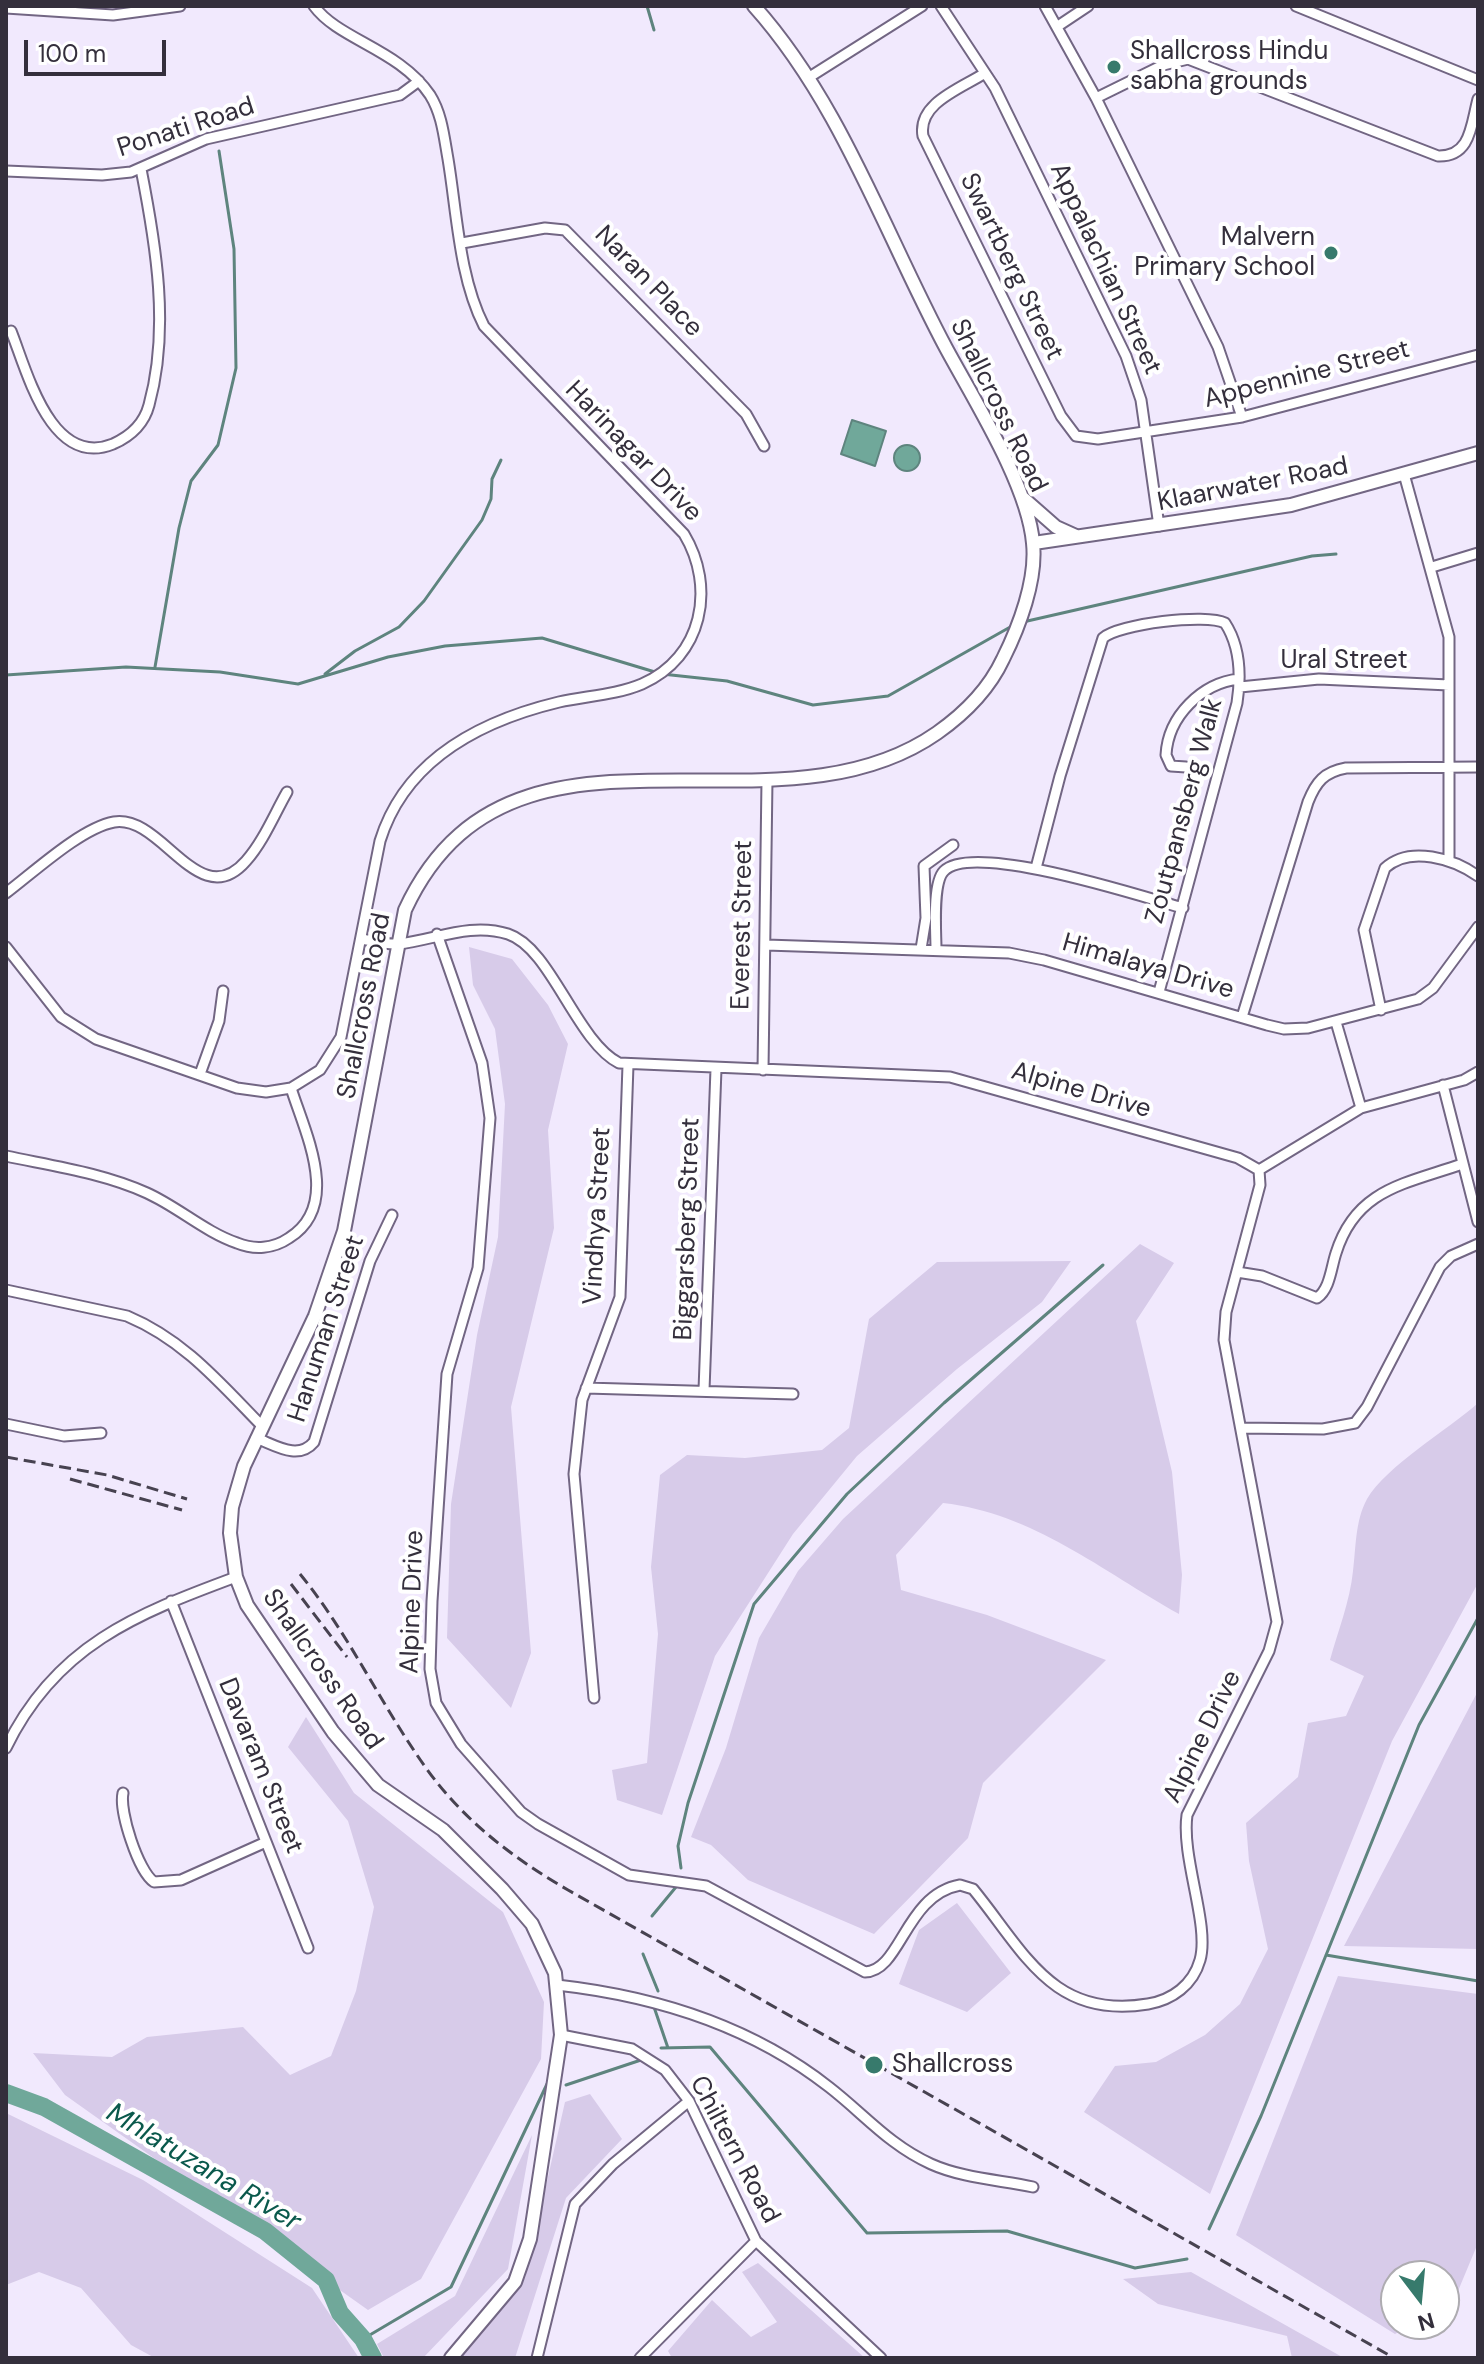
<!DOCTYPE html>
<style>
body{margin:0}
#map{position:relative;width:1484px;height:2364px;overflow:hidden;background:#f1e9fd;font-family:"DM Sans",sans-serif}
canvas{display:block}
.frame{position:absolute;inset:0;border:8px solid #342f3c;pointer-events:none}
.north{position:absolute;left:1380px;top:2260px;width:80px;height:80px;box-sizing:border-box;background:#fff;border:2px solid #aeacb1;border-radius:50%;rotate:164deg;font-size:22px;font-weight:700;line-height:32px;text-align:center;color:#342f3c}
.north::after{content:'';display:block;margin:auto;width:28px;height:36px;background:#377a6c;clip-path:polygon(50% 0,100% 100%,50% 72%,0 100%)}
.scale{position:absolute;left:24px;top:40px;width:142px;height:36px;box-sizing:border-box;border:4px solid #342f3c;border-top:0;padding-left:10px;font-size:24px;line-height:28px;white-space:nowrap;color:#342f3c;-webkit-text-stroke:6px #fff;paint-order:stroke}
</style>
<div id="map">
<canvas width="1484" height="2364"></canvas>
<div class="frame"></div>
<div class="north">N</div>
<div class="scale">100 m</div>
</div>
<script>
const g = document.querySelector('canvas').getContext('2d');
g.lineJoin = 'round';
function paint(path, color) { g.fillStyle = color; g.fill(path, 'evenodd'); }
function strokePath(path, color, width, dash) { g.strokeStyle = color; g.lineWidth = width; g.lineCap = dash ? 'butt' : 'round'; g.setLineDash(dash || []); g.stroke(path); }
function drawText(font, color, halo, rows, align = 'center') {
  g.font = font + ' "DM Sans",sans-serif'; g.lineWidth = 8; g.setLineDash([]); g.textBaseline = 'middle'; g.strokeStyle = halo; g.fillStyle = color; for (const [text, x, y, turn = 0] of rows) {
    g.save(); g.translate(x, y); g.rotate((+turn || 0) * Math.PI / 180); g.textAlign = isNaN(turn) ? turn : align; if (halo) g.strokeText(text, 0, 0); g.fillText(text, 0, 0); g.restore();
  }
}
const green = new Path2D(`
 M469 947 512 959 548 1005 568 1044 548 1130 554 1228 511 1407 531 1653 511 1708 447 1638 451 1504 477 1335 498 1237 505 1104 495 1029 473 985Z
 M1140 1244 1174 1263 1136 1321 1172 1472 1182 1575 1179 1614C1102 1571 1033 1513 943 1503L896 1555 901 1590 987 1615 1106 1660 983 1783 968 1838 874 1934 748 1880 711 1845 691 1837 726 1748 759 1638 798 1571 843 1519Z
 M1071 1261 1042 1302 957 1369 857 1456 793 1534 715 1656 662 1815 617 1800 612 1770 647 1763 658 1634 651 1567 660 1475 687 1455 745 1458 822 1450 849 1428 869 1319 937 1262Z
 M1478 1403V1583L1392 1741 1210 2194 1084 2112 1115 2066 1156 2062 1205 2035 1240 2004 1268 1949 1249 1861 1246 1823 1298 1777 1308 1723 1346 1716 1364 1676 1330 1660C1338 1631 1350 1601 1353 1571 1356 1548 1355 1521 1367 1499 1386 1466 1448 1430 1478 1403Z
 M1478 1691V1949L1344 1946Z
 M306 1717 354 1793 503 1912 544 2002 541 2059 421 2279 368 2310 65 2095 33 2053 112 2057 147 2037 243 2027 290 2075 331 2056 356 1991 374 1907 348 1821 288 1747Z
 M957 1903 1011 1973 967 2012 899 1984 919 1930Z
 M1338 1976 1478 1994V2243L1453 2303 1444 2308V2276H1396V2324H1413L1395 2334 1236 2235Z
 M590 2094 622 2139 566 2198 515 2358H455L525 2278 565 2102Z
 M6 2113 143 2180 312 2288 359 2358H155L131 2345 81 2288 39 2272 6 2285Z
 M532 2135 508 2269 423 2358H384L377 2344 455 2296Z
 M758 2263 865 2358H672L668 2351 712 2300 751 2337 777 2322 742 2272Z
 M1191 2272 1344 2358H1292L1287 2336 1158 2304 1123 2279Z`);
const water = new Path2D(`
 M852 420 886 431 875 466 841 454Z
 M894 458a13 13 0 1 1 26 0a13 13 0 1 1-26 0Z`);
const stream = new Path2D(`
 M647 6 654 30
 M1023 622 1312 556 1336 554
 M155 667 179 528 191 481 218 445 236 368 234 249 219 151
 M325 674 355 651 399 627 424 601 482 520 491 499 492 479 501 460
 M662 674 727 681 813 705 888 696 1012 626
 M6 675 126 667 220 672 298 684 388 657 445 646 542 638 655 672
 M681 1868 678 1846 688 1803 754 1604 847 1494 944 1403 1103 1265
 M652 1916 676 1887
 M643 1954 658 1991
 M1326 1955 1478 1981
 M654 2007 668 2048
 M661 2048 710 2047 867 2233 1007 2231 1135 2268 1187 2259
 M566 2085 644 2059
 M1209 2229 1261 2116 1419 1725 1478 1618
 M363 2339 451 2287 547 2084`);
const river = new Path2D(`
 M6 2093 44 2107 265 2231 326 2280 340 2313 363 2339 373 2358`);
const street = new Path2D(`
 M941 6 995 88 1126 356 1141 400 1159 526
 M1045 6 1096 98 1218 347 1242 417
 M1296 6 1478 80
 M6 8 113 15 180 6
 M1058 26 1088 6
 M985 73C962 88 917 103 923 136L1061 416 1076 436 1098 439 1242 417 1478 355
 M808 78 922 6
 M1096 98 1163 65 1188 59 1438 156C1471 157 1471 125 1478 99
 M6 171 102 175 131 172 206 139 400 95 419 81
 M462 243 545 228 565 230 746 414 764 446
 M11 331C27 371 51 469 113 444 131 436 144 424 149 405 170 329 156 245 141 169
 M1404 474 1449 637V860
 M1432 567 1478 553
 M1240 687 1319 679 1449 685
 M1186 767 1171 766 1166 755C1168 716 1202 683 1239 679
 M1036 868 1060 776 1103 638C1118 624 1207 613 1225 623 1240 646 1241 677 1237 703L1159 992
 M6 893C34 872 81 828 114 822 162 814 199 915 246 861 263 842 274 815 287 792
 M437 934 482 1063 490 1118 478 1268 447 1374 432 1601 430 1669 436 1703 461 1744 521 1812 538 1824 629 1875 706 1886 865 1972C901 1971 905 1895 960 1885L973 1889C1024 1951 1052 2020 1148 2004 1172 2000 1193 1985 1200 1960 1210 1925 1181 1858 1187 1815L1269 1651 1277 1622 1224 1340 1226 1312 1260 1185 1259 1170
 M362 939C373 941 387 945 398 944 435 940 470 922 508 934 551 948 576 1041 619 1063L950 1077 1238 1158 1259 1170
 M766 945 1009 953 1044 960 1267 1025 1284 1029 1308 1028 1418 999 1433 988 1478 927
 M6 947 61 1017 96 1039 237 1088 266 1092 291 1088 320 1070 341 1037 380 841C405 760 480 721 559 702 586 696 616 695 642 684 703 657 716 587 684 534L484 326C459 277 457 213 448 159 444 137 442 114 430 95 399 49 339 40 314 6
 M921 949 926 918 924 866 953 845
 M936 949C936 932 932 883 944 871 973 841 1143 897 1183 908
 M1381 1010 1364 930 1385 868C1410 845 1454 859 1478 876
 M1242 1017 1308 802C1316 782 1324 772 1346 768L1478 767
 M1336 1022 1361 1108
 M763 1070 767 780
 M200 1074 219 1021 223 991
 M1443 1085 1478 1222
 M6 1156C53 1166 103 1173 147 1193 178 1207 205 1232 237 1243 254 1250 273 1249 289 1238 342 1205 305 1133 291 1088
 M1259 1170 1361 1108 1464 1080 1478 1072
 M1237 1272 1262 1276 1317 1298C1330 1289 1331 1268 1336 1253 1356 1189 1405 1184 1462 1164
 M6 1290 127 1316C184 1340 219 1382 262 1426
 M586 1388 793 1394
 M704 1390 716 1069
 M6 1424 64 1436 101 1433
 M1241 1428 1323 1429 1355 1423 1367 1407 1440 1267 1451 1256 1478 1244
 M256 1438C275 1445 298 1461 314 1442L370 1261 392 1215
 M171 1601 308 1948
 M594 1698 574 1474 582 1400 620 1297 628 1065
 M6 1748C55 1646 136 1614 236 1577
 M123 1793C119 1811 138 1871 154 1882L181 1880 266 1842
 M557 1985C655 1996 750 2025 829 2087 864 2114 889 2145 931 2164 962 2178 1000 2180 1033 2187
 M561 2035 632 2049 665 2070 689 2101 756 2241 881 2358
 M537 2358 575 2204 613 2164 689 2101
 M640 2358 756 2241`);
const secondary = new Path2D(`
 M1023 498 1056 527 1076 536
 M1034 543 1291 505 1478 453
 M451 2358 515 2282 530 2239 561 2035 555 1973 532 1924 502 1889 443 1830 378 1785 333 1732 247 1605 236 1577 230 1533 232 1507 244 1466 315 1316 344 1231 405 910C509 685 771 849 937 733 964 714 989 689 1003 659 1019 627 1037 580 1033 543 1028 485 974 400 946 348 885 234 841 103 754 6`);
const rail = new Path2D(`
 M6 1457 107 1475 187 1499
 M70 1479 182 1510
 M300 1574C349 1634 381 1705 426 1768 464 1821 513 1858 568 1890L1394 2358
 M291 1584 347 1657`);
const markers = [
 [1114,67,8,"#377a6c"],
 [1331,253,8,"#377a6c"],
 [874,2065,10,"#377a6c"]
];
const poiNames = [
 ["Shallcross Hindu",1130,52],
 ["sabha grounds",1130,82],
 ["Malvern",1315,238,"right"],
 ["Primary School",1315,268,"right"],
 ["Shallcross",892,2065]
];
const streetNames = [
 ["Ponati Road",186,128,-18],
 ["Swartberg Street",1011,267,64],
 ["Appalachian Street",1105,269,65],
 ["Naran Place",648,282,46],
 ["Appennine Street",1307,375,-14],
 ["Shallcross Road",998,406,64],
 ["Harinagar Drive",633,452,46],
 ["Klaarwater Road",1253,485,-11],
 ["Ural Street",1344,661],
 ["Zoutpansberg Walk",1185,811,-75],
 ["Everest Street",743,925,-89],
 ["Himalaya Drive",1148,967,16],
 ["Shallcross Road",365,1006,-79],
 ["Alpine Drive",1081,1091,16],
 ["Vindhya Street",598,1216,-87],
 ["Biggarsberg Street",688,1229,-88],
 ["Hanuman Street",327,1329,-72],
 ["Alpine Drive",413,1602,-88],
 ["Shallcross Road",322,1670,55],
 ["Alpine Drive",1203,1737,-64],
 ["Davaram Street",260,1766,68],
 ["Chiltern Road",734,2150,62]
];
const waterNames = [
 ["Mhlatuzana River",203,2168,31]
];
paint(green, '#d7cbe9');
paint(water, '#70a89a');
strokePath(water, '#5e847e', 2);
strokePath(stream, '#5e847e', 3);
strokePath(river, '#70a89a', 18);
strokePath(street, '#726683', 13);
strokePath(secondary, '#726683', 16);
strokePath(street, '#fff', 9);
strokePath(secondary, '#fff', 12);
strokePath(rail, '#474250', 3, [12, 6]);
for (const [x, y, r, color] of markers) { const dot = new Path2D(); dot.arc(x, y, r, 0, 2 * Math.PI); g.fillStyle = color; g.fill(dot); strokePath(dot, '#fff', 3); }
drawText('26px', '#342f3c', '#fff', poiNames, 'left');
drawText('26px', '#342f3c', '#fff', streetNames);
drawText('italic 28px', '#0a594c', '#fff', waterNames);
</script>
